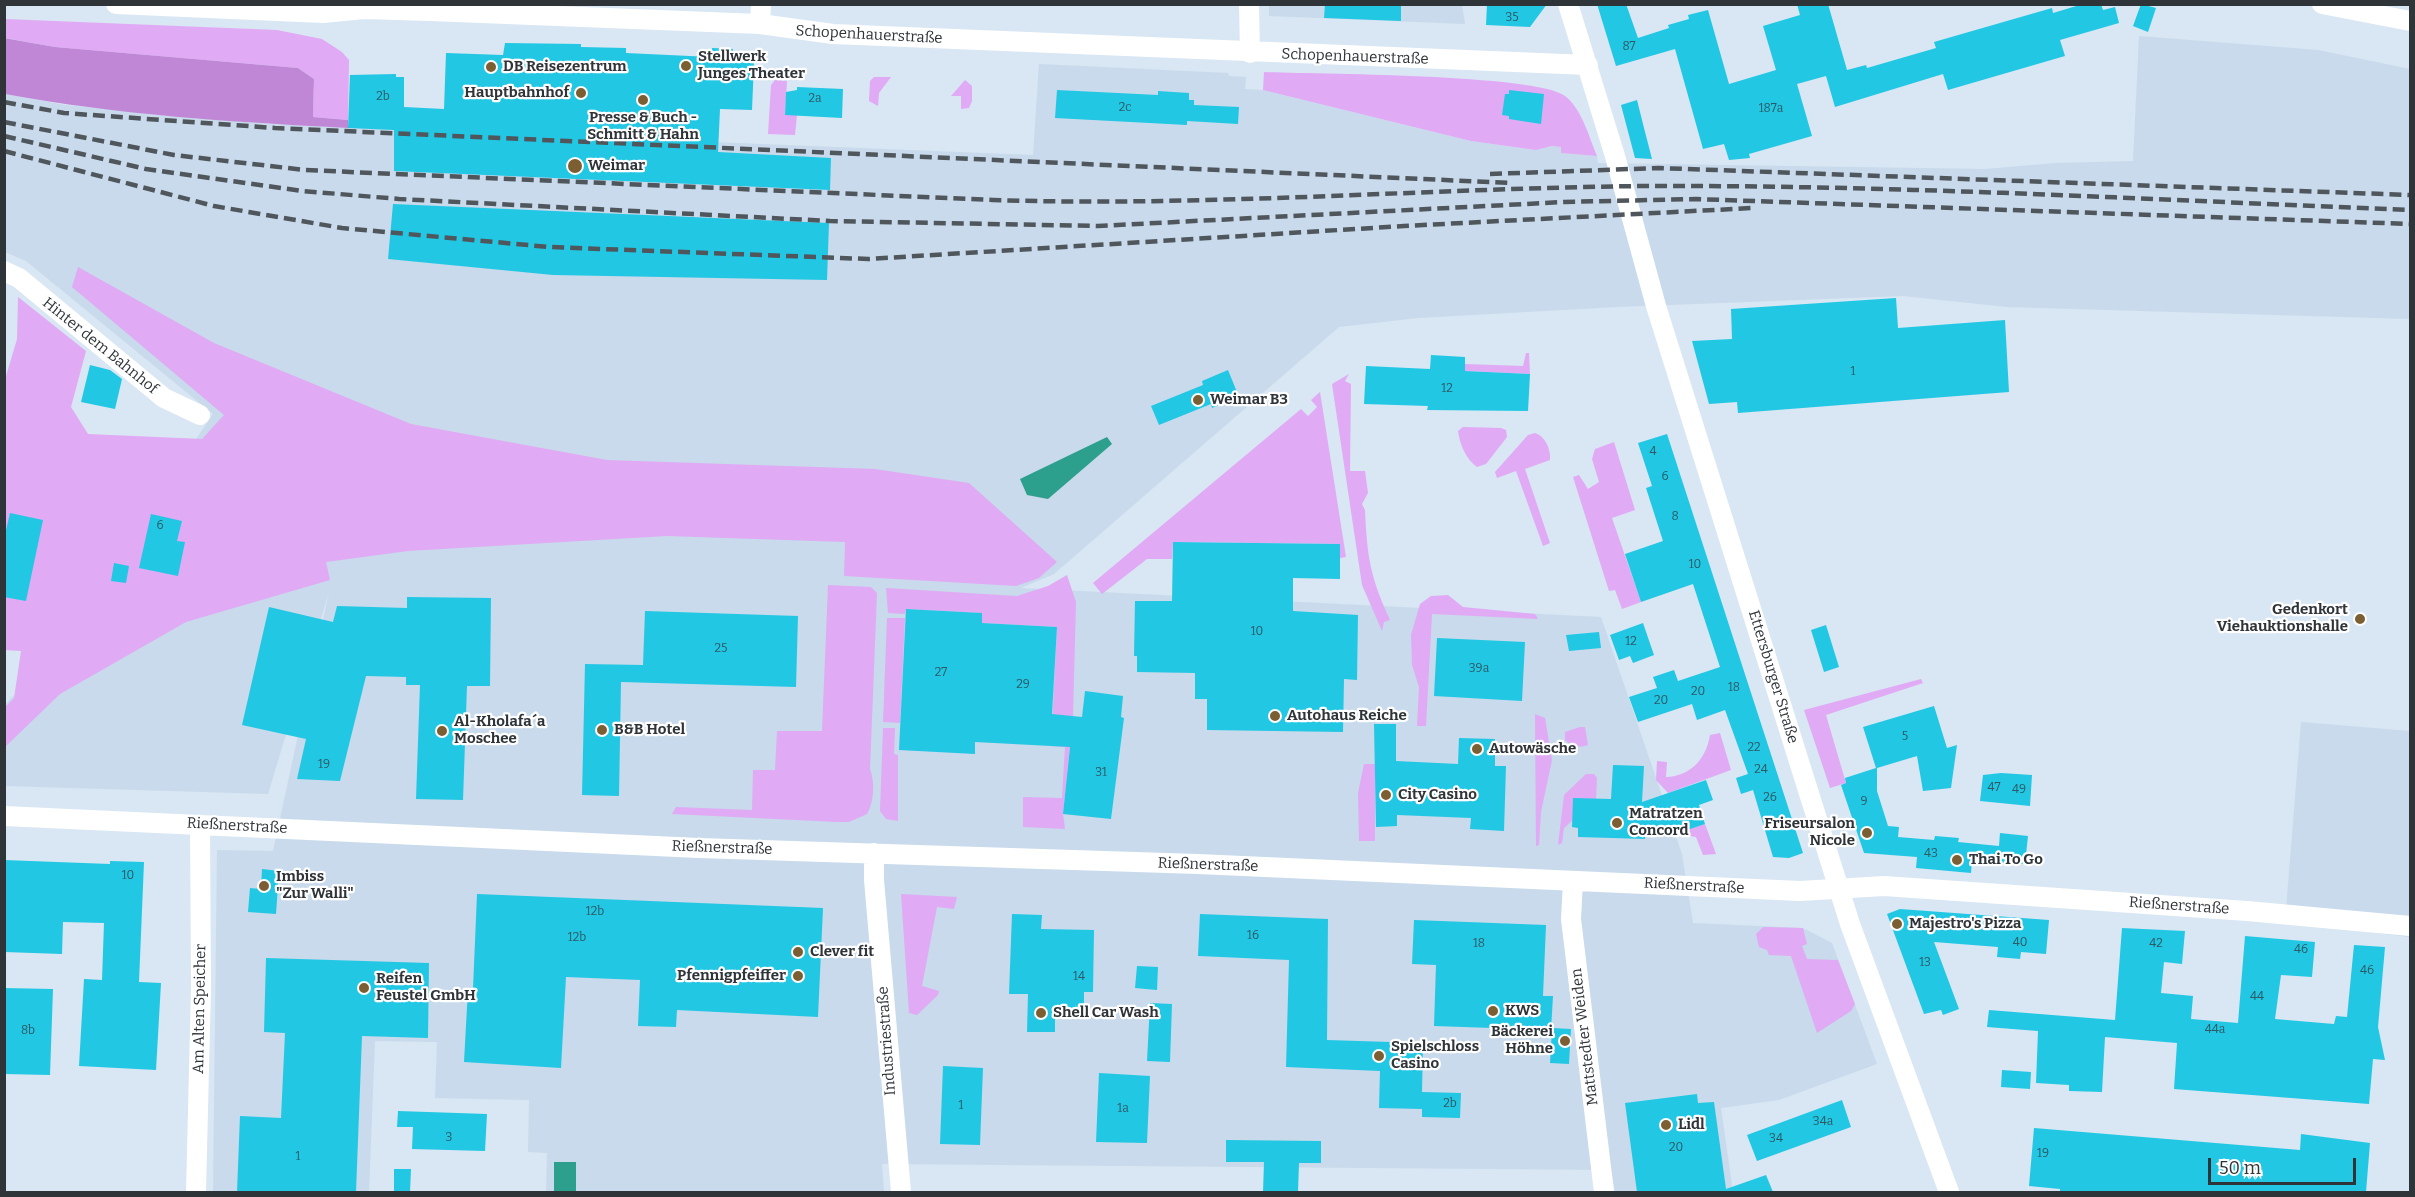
<!DOCTYPE html>
<meta charset="utf-8">
<style>
body{margin:0}
#map{position:relative;width:2415px;height:1197px;overflow:hidden;background:#d9e6f3;font-family:Bitter,serif}
canvas{display:block}
.frame{position:absolute;inset:0;border:6px solid #2f3439;pointer-events:none}
.scale{position:absolute;left:2208px;top:1158px;width:148px;height:27px;box-sizing:border-box;border:3px solid #2f3439;border-top:0;padding-left:8px;font-size:18px;line-height:21px;white-space:nowrap;color:#2f3439;-webkit-text-stroke:4px #fff;paint-order:stroke}
</style>
<div id="map">
<canvas width="2415" height="1197"></canvas>
<div class="frame"></div>
<div class="scale">50 m</div>
</div>
<script>
const g = document.querySelector('canvas').getContext('2d');
g.lineJoin = 'round';
function paint(path, color) { g.fillStyle = color; g.fill(path, 'evenodd'); }
function strokePath(path, color, width, dash) { g.strokeStyle = color; g.lineWidth = width; g.lineCap = dash ? 'butt' : 'round'; g.setLineDash(dash || []); g.stroke(path); }
function drawText(font, color, halo, rows, align = 'center') {
  g.font = font + ' Bitter,serif'; g.lineWidth = 4.5; g.setLineDash([]); g.textBaseline = 'middle'; g.strokeStyle = halo; g.fillStyle = color; for (const [text, x, y, turn = 0] of rows) {
    g.save(); g.translate(x, y); g.rotate((+turn || 0) * Math.PI / 180); g.textAlign = isNaN(turn) ? turn : align; if (halo) g.strokeText(text, 0, 0); g.fillText(text, 0, 0); g.restore();
  }
}
const built = new Path2D(`
 M1462 4 1465 24 1269 16V5Z
 M2139 36 2318 50 2410 69V319L2007 307 1903 296 1617 307 1418 318 1339 327 1054 574 1021 588 1601 617 1682 854 1693 923 1803 928 1832 943 1877 1064 1779 1100 1721 1108 1733 1192H1615L1611 1170 882 1164 884 1192H546L547 1153 528 1152 529 1100 435 1098 437 1042 375 1041 369 1192H213L217 850 273 851 329 592 268 794 5 786V705L12 697 188 589 196 439 213 414 26 261 5 252V94L65 105 268 124 1033 155 1039 64 1228 73 1229 76 1246 77 1245 89 1263 90 1471 141 1536 150 1552 146 1561 147V153L1597 156 1598 163 1985 169 2055 163 2133 161Z
 M2301 722 2410 731V937L2285 922Z`);
const green = new Path2D(`
 M5 19 277 30 322 39 342 52 349 60 348 120 313 117 314 79 298 68 55 47 5 38Z
 M1264 72C1312 74 1537 74 1565 96 1582 109 1589 137 1597 156L1561 153V147L1552 146 1536 150 1471 141 1263 90Z
 M874 77H891L879 93 878 106 869 101 870 81Z
 M775 80 787 81 785 114 797 115 795 135 768 134 771 85Z
 M965 80 972 86V101L969 108 961 109V96H951Z
 M78 267 214 343 411 424 607 460 875 469 969 483 1057 562 1039 578 1016 586 844 576 845 542 667 536 408 551 326 562 330 580 186 622 60 694 5 747V707L14 698 21 651 4 650V383L17 339 18 297 86 351 71 407 88 434 202 439 224 415 72 287Z
 M1526 353H1529L1530 374 1465 371V364L1523 366Z
 M1349 374 1345 381 1351 384 1350 471H1365L1368 493 1362 504 1365 510C1367 556 1370 577 1390 620L1384 622 1382 631 1362 585 1332 384Z
 M1320 392 1346 557 1340 558V544L1173 542 1172 559H1147L1102 594 1093 583 1301 409 1308 416 1317 407 1311 400Z
 M1463 427 1501 428 1506 430 1507 437 1486 464 1477 467C1466 459 1460 445 1458 431Z
 M1535 433C1545 436 1551 449 1550 460L1525 469 1550 543 1543 546 1516 471 1497 478 1495 472 1528 435Z
 M1614 442 1635 510 1612 518 1641 602 1622 609 1615 590 1609 591 1573 477 1579 475 1588 489 1599 482 1592 459 1595 449Z
 M1067 575 1076 602 1073 716 1063 814 1065 829 1023 827V797L1062 798 1065 747 1051 746 1057 627 982 623 981 613 906 609 905 614 888 613 886 588 1017 596 1048 586Z
 M828 585 871 587 877 593 870 769C875 782 874 802 867 814L849 822H837L672 814 676 807 752 810 753 770H775L777 731H822Z
 M1448 595 1463 607 1535 614 1538 619 1432 614 1426 726H1417L1419 687 1412 665 1411 635 1420 604 1431 596Z
 M887 618H905L900 723 883 722Z
 M1921 679 1923 683 1826 715 1846 783 1830 788 1804 710Z
 M1535 714 1545 718 1552 760 1541 812 1539 845 1536 846Z
 M1580 727H1585L1588 745C1578 748 1573 747 1565 740V732Z
 M883 728H895L894 754 898 755V821L886 819 880 811Z
 M1720 733 1731 770 1668 793 1656 780 1657 761 1667 762 1666 777C1691 776 1706 759 1710 735Z
 M1364 764H1375V841H1359L1358 793Z
 M1586 774H1594L1597 778 1596 799 1564 828 1562 843 1558 845 1564 795Z
 M1677 816 1692 828 1705 824 1716 854 1703 855 1696 837 1683 835Z
 M901 894 957 897 954 909 937 907 922 986 939 991 938 995 917 1015 909 1013Z
 M1763 927 1803 928 1807 944 1802 946 1807 959 1838 960 1855 1004 1851 1011 1817 1033 1791 956 1769 955 1767 950 1759 947 1756 934Z`);
const forest = new Path2D(`
 M4 38 55 47 298 68 314 79 313 117 348 120V128C233 122 118 115 5 94Z`);
const water = new Path2D(`
 M1107 437 1112 444 1048 499 1027 495 1020 479Z
 M554 1162H576V1192H554Z`);
const building = new Path2D(`
 M1325 4H1401V21L1324 18Z
 M1487 4H1547L1530 27 1486 25Z
 M1597 4H1626L1638 38 1669 28 1668 25 1689 19 1688 15 1708 10 1729 84 1776 70 1763 26 1800 15 1797 4H1828L1847 70 1866 65 1867 68 1936 48 1934 42 2052 8 2053 13 2083 4H2101L2103 10 2115 7 2119 23 2060 40 2065 56 1948 90 1943 74 1835 107 1826 76 1797 84 1812 136 1749 154 1750 158 1729 160 1724 144 1703 149 1675 49 1616 66Z
 M2141 4 2156 8 2148 32 2133 26Z
 M505 43 581 44V47L626 48V53L711 57 712 48 733 49 732 62 754 63 752 110 720 109 718 152 831 158 830 190 394 171V130L348 128 350 75 396 74V77H404V107L444 109 446 53 503 55Z
 M797 87 843 89 842 118 785 115 786 92 797 90Z
 M1057 90 1158 95V91L1189 93V100H1194V105L1239 107 1238 124 1187 121V125L1055 118Z
 M1509 90 1544 94 1541 124 1509 119V116L1502 115 1505 94H1509Z
 M1637 100 1644 128 1652 159 1635 158 1621 105Z
 M393 204 829 223 827 280 553 275 388 259Z
 M1896 298 1898 328 2005 320 2009 392 1738 413 1737 402 1709 404 1692 341 1732 339 1731 309Z
 M1431 355 1465 357V371L1530 374 1528 411 1427 410 1428 406 1364 404 1366 366 1430 369Z
 M90 365 110 370 122 379 115 409 81 402Z
 M1228 370 1239 397 1212 408 1211 404 1159 425 1151 406 1203 385 1202 381Z
 M1667 434 1803 853 1789 858 1773 857 1753 790 1741 794 1736 778 1748 774 1725 710 1697 720 1692 704 1638 722 1629 697 1657 688 1653 677 1674 670 1678 681 1720 667 1693 584 1641 602 1625 554 1663 541 1646 488 1652 486 1638 443Z
 M10 513 43 520 26 601 4 597V539Z
 M151 514 182 521 177 541 185 542 178 576 139 568Z
 M1173 542 1340 544V579L1293 578V611L1358 615 1357 680 1344 679 1343 732 1207 730V699H1195V673L1137 672V656H1134L1135 601H1172Z
 M114 563 129 566 126 583 111 581Z
 M407 597 491 598 490 686H467L463 800 416 799 420 685H406V677L366 676 340 781 297 779 306 739 242 725 269 607 333 622 337 606 407 608Z
 M906 609 982 613V623L1057 627 1052 714 1082 717 1085 691 1123 696 1121 717 1124 718 1111 819 1063 814 1070 747 975 742V754L899 750Z
 M645 611 798 616 796 687 621 682 619 796 582 795 585 664 643 665Z
 M1643 623 1654 655 1633 663 1630 656 1619 660 1610 635Z
 M1826 625 1839 667 1824 672 1811 630Z
 M1599 632 1601 648 1569 651 1566 635Z
 M1437 638 1525 642 1522 701 1434 696Z
 M1934 706 1947 748 1957 745 1951 788 1923 791 1917 756 1877 768V791L1888 826 1899 827 1898 837 1934 840 1935 836 1959 838 1958 842 1999 846 2000 833 2028 836 2025 864 1972 861 1971 873 1916 868 1917 857 1864 853 1841 785 1846 783 1845 778 1876 768 1863 727Z
 M1374 724H1396V761L1458 764 1459 738 1495 739V766H1506L1504 831 1470 829 1471 818 1397 815V826L1376 827Z
 M1613 765 1644 766 1642 802 1706 780 1713 800 1699 805 1705 824 1672 835 1645 834V839L1578 837V828L1572 827 1573 798 1611 799Z
 M2001 773 2032 775 2030 806 1980 801 1983 775Z
 M4 860 110 864V861L144 862 139 982 161 983 156 1070 79 1066 84 979 102 980 104 923 63 922 62 954 4 952Z
 M262 869 279 871 276 914 248 912 250 888 261 889Z
 M477 894 823 908 818 1017 677 1010 676 1027 638 1026 640 980 566 977 561 1068 464 1062 468 989H473Z
 M1900 909 2049 920 2046 954 2021 952 2020 959 1997 957 1998 947 1934 942 1959 1009 1943 1015 1941 1010 1924 1014 1887 914Z
 M1012 914 1042 915 1041 929 1094 930 1093 992H1084V1008L1055 1007V1032H1027L1028 994H1009Z
 M1200 914 1328 919 1327 1040 1423 1043 1422 1092 1461 1093 1460 1118 1422 1117V1109L1379 1108 1380 1071 1286 1067 1289 960 1198 956Z
 M1414 920 1546 925 1543 996H1553L1551 1030 1434 1026 1436 965 1412 964Z
 M2122 928 2185 931 2182 964 2164 962 2161 993 2193 996 2191 1019 2238 1023 2245 936 2315 942 2312 977 2281 975 2275 1019 2334 1024 2336 1016 2347 1017 2354 945 2385 947 2378 1027 2385 1060 2373 1059 2369 1104 2174 1089 2177 1043 2105 1037 2102 1092 2069 1091V1085L2036 1083 2038 1031 1987 1027 1989 1010 2115 1020Z
 M266 958 429 963 428 1038 362 1036 356 1192H237L240 1116 281 1118 285 1033 264 1032Z
 M1137 966 1158 967 1157 990 1135 988Z
 M4 988 53 989 50 1075 4 1074Z
 M1150 1003 1172 1004 1170 1062 1147 1061Z
 M1552 1028 1571 1029 1569 1064 1550 1063Z
 M943 1066 983 1068 980 1145 940 1144Z
 M2002 1070 2031 1072 2030 1089 2001 1087Z
 M1099 1073 1150 1076 1147 1143 1096 1142Z
 M1697 1094 1698 1103 1714 1102 1726 1189 1766 1175 1773 1192H1637L1625 1103Z
 M1842 1100 1851 1127 1757 1161 1747 1135Z
 M398 1111 487 1114 485 1151 412 1149 413 1127H397Z
 M2034 1128 2300 1150 2301 1134 2370 1143 2366 1192H2060V1189L2029 1186Z
 M1226 1140 1321 1141V1163H1299L1298 1192H1263L1264 1162H1226Z
 M394 1169H411L410 1192H394Z`);
const minor = new Path2D(`
 M116 4 323 13 364 9 430 11 760 24 833 34 1588 65
 M1249 4 1250 53
 M1568 4 1615 156 1656 306 1850 924 1949 1192
 M2322 4 2410 21
 M760 24 761 4
 M4 271 19 278 164 398 200 415
 M4 816 699 848 1198 864 1800 891 1884 886 2247 911 2410 926
 M874 853V880L901 1192
 M1573 881 1571 919 1604 1192
 M196 1192 201 987 200 825`);
const rail = new Path2D(`
 M4 102 64 113 275 128 1512 183
 M4 122 174 155 305 170 993 200C1212 207 1430 188 1648 186 1902 185 2157 200 2410 210
 M4 136 146 169 303 191 399 199 830 221 1098 226 1564 202 1696 199 2410 224
 M4 151 214 206 342 228 549 247 868 259 1404 226 1752 208
 M1490 174 1659 168 2410 195`);
const markers = [
 [686,66,6,"#7b5f32"],
 [491,67,6,"#7b5f32"],
 [581,93,6,"#7b5f32"],
 [643,100,6,"#7b5f32"],
 [575,166,8,"#7b5f32"],
 [1198,400,6,"#7b5f32"],
 [2360,619,6,"#7b5f32"],
 [1275,716,6,"#7b5f32"],
 [602,730,6,"#7b5f32"],
 [442,731,6,"#7b5f32"],
 [1477,749,6,"#7b5f32"],
 [1386,795,6,"#7b5f32"],
 [1617,823,6,"#7b5f32"],
 [1867,833,6,"#7b5f32"],
 [1957,860,6,"#7b5f32"],
 [264,886,6,"#7b5f32"],
 [1897,924,6,"#7b5f32"],
 [798,952,6,"#7b5f32"],
 [798,976,6,"#7b5f32"],
 [364,988,6,"#7b5f32"],
 [1493,1011,6,"#7b5f32"],
 [1041,1013,6,"#7b5f32"],
 [1565,1041,6,"#7b5f32"],
 [1379,1056,6,"#7b5f32"],
 [1666,1125,6,"#7b5f32"]
];
const numberNames = [
 ["35",1512,18],
 ["87",1629,47],
 ["2b",383,97],
 ["2a",815,99],
 ["2c",1125,108],
 ["187a",1771,109],
 ["1",1853,372],
 ["12",1447,389],
 ["4",1653,452],
 ["6",1665,477],
 ["8",1675,517],
 ["6",160,526],
 ["10",1695,565],
 ["10",1257,632],
 ["12",1631,642],
 ["25",721,649],
 ["39a",1479,669],
 ["27",941,673],
 ["29",1023,685],
 ["18",1734,688],
 ["20",1698,692],
 ["20",1661,701],
 ["5",1905,737],
 ["22",1754,748],
 ["19",324,765],
 ["24",1761,770],
 ["31",1101,773],
 ["47",1994,788],
 ["49",2019,790],
 ["26",1770,798],
 ["9",1864,802],
 ["43",1931,854],
 ["10",128,876],
 ["12b",595,912],
 ["16",1253,936],
 ["12b",577,938],
 ["40",2020,943],
 ["18",1479,944],
 ["42",2156,944],
 ["46",2301,950],
 ["13",1925,963],
 ["46",2367,971],
 ["14",1079,977],
 ["44",2257,997],
 ["44a",2215,1030],
 ["8b",28,1031],
 ["2b",1450,1104],
 ["1",961,1106],
 ["1a",1123,1109],
 ["34a",1823,1122],
 ["3",449,1138],
 ["34",1776,1139],
 ["20",1676,1148],
 ["19",2043,1154],
 ["1",298,1157]
];
const streetNames = [
 ["Schopenhauerstraße",869,35,3],
 ["Schopenhauerstraße",1355,57,2],
 ["Hinter dem Bahnhof",100,346,39],
 ["Ettersburger Straße",1773,677,73],
 ["Rießnerstraße",237,826,3],
 ["Rießnerstraße",722,848,2],
 ["Rießnerstraße",1208,865,2],
 ["Rießnerstraße",1694,886,3],
 ["Rießnerstraße",2179,906,4],
 ["Am Alten Speicher",200,1009,-89],
 ["Mattstedter Weiden",1585,1037,-97],
 ["Industriestraße",887,1041,-94]
];
const poiNames = [
 ["Stellwerk",698,57],
 ["Junges Theater",698,74],
 ["DB Reisezentrum",503,67],
 ["Hauptbahnhof",569,93,"right"],
 ["Presse & Buch -",643,118,"center"],
 ["Schmitt & Hahn",643,135,"center"],
 ["Weimar",588,166],
 ["Weimar B3",1210,400],
 ["Gedenkort",2348,610,"right"],
 ["Viehauktionshalle",2348,627,"right"],
 ["Autohaus Reiche",1287,716],
 ["Al-Kholafa´a",454,722],
 ["Moschee",454,739],
 ["B&B Hotel",614,730],
 ["Autowäsche",1489,749],
 ["City Casino",1398,795],
 ["Matratzen",1629,814],
 ["Concord",1629,831],
 ["Friseursalon",1855,824,"right"],
 ["Nicole",1855,841,"right"],
 ["Thai To Go",1969,860],
 ["Imbiss",276,877],
 ["\"Zur Walli\"",276,894],
 ["Majestro's Pizza",1909,924],
 ["Clever fit",810,952],
 ["Pfennigpfeiffer",786,976,"right"],
 ["Reifen",376,979],
 ["Feustel GmbH",376,996],
 ["KWS",1505,1011],
 ["Shell Car Wash",1053,1013],
 ["Bäckerei",1553,1032,"right"],
 ["Höhne",1553,1049,"right"],
 ["Spielschloss",1391,1047],
 ["Casino",1391,1064],
 ["Lidl",1678,1125]
];
paint(built, '#c8daeb');
paint(green, '#e0aaf4');
paint(forest, '#c187d7');
paint(water, '#2d9f8d');
paint(building, '#22c7e4');
strokePath(minor, '#fff', 20);
strokePath(rail, '#4f565c', 4.5, [12, 6]);
for (const [x, y, r, color] of markers) { const dot = new Path2D(); dot.arc(x, y, r, 0, 2 * Math.PI); g.fillStyle = color; g.fill(dot); strokePath(dot, '#fff', 2); }
drawText('12px', '#2c5964', null, numberNames);
drawText('15px', '#2f3439', '#fff', streetNames);
drawText('bold 15px', '#2f3439', '#fff', poiNames, 'left');
</script>
